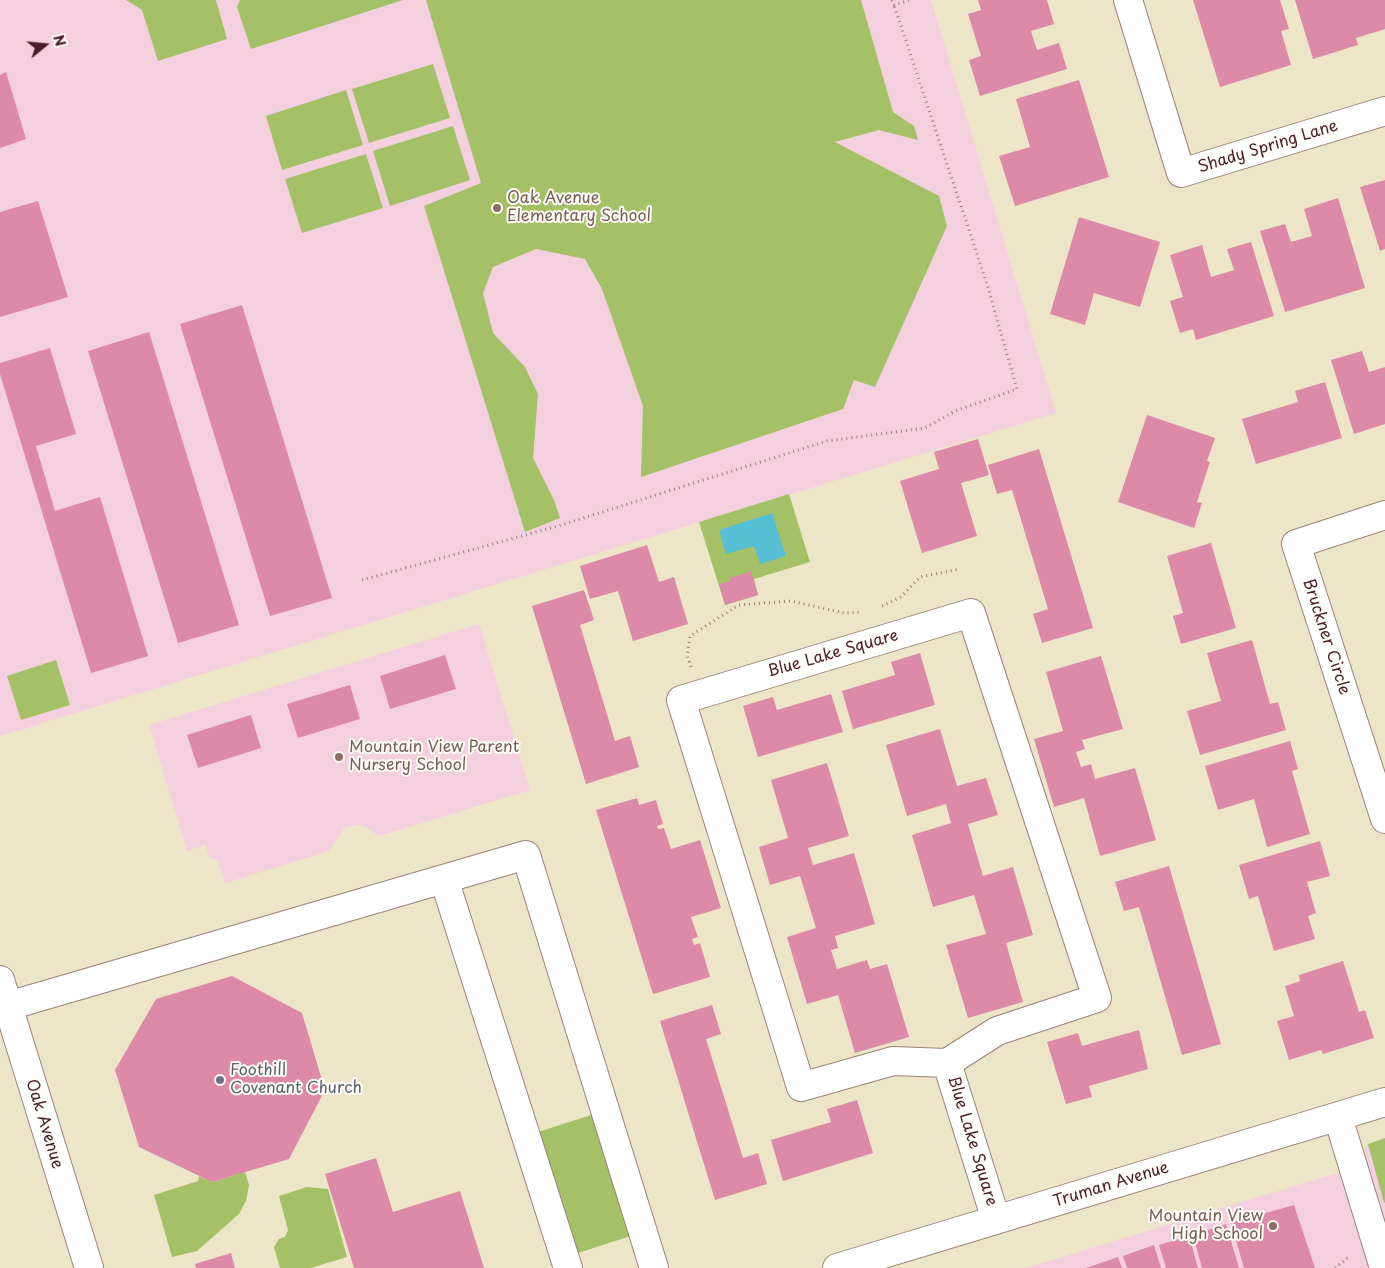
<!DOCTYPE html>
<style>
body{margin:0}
#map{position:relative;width:1385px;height:1268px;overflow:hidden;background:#ede5c7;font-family:"Playpen Sans",sans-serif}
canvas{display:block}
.north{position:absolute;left:20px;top:20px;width:50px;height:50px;-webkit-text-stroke:4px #fdfcf7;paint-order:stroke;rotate:73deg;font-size:14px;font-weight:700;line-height:20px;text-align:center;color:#4a1f2b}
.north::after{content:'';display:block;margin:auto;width:18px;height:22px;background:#4a1f2b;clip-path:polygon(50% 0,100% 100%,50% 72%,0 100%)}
</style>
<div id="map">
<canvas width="1385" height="1268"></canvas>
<div class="north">N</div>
</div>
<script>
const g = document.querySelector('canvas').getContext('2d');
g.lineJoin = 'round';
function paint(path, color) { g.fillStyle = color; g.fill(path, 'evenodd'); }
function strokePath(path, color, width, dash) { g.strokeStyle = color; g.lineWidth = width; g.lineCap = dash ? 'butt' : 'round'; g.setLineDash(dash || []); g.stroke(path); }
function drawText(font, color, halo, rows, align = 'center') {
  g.font = font + ' "Playpen Sans",sans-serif'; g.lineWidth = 4; g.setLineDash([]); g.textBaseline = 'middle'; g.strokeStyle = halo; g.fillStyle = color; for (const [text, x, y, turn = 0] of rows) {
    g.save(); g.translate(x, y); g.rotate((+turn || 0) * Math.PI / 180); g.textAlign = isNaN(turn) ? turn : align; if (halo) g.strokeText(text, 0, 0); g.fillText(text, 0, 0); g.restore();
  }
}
const built = new Path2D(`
 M0 0H931L1056 413 0 736Z
 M479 624 530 790 379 836 361 824 345 827 329 851 225 883 218 860 210 857 205 845 187 851 149 725Z
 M1385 1138V1268H1026L1354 1168 1368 1144Z`);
const green = new Path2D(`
 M126 0H216L227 39 158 61 142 10Z
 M240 0H403L251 49 237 7Z
 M426 0H861L893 112 914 126 918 140 879 130 835 142 939 196 947 226 875 387 854 380 843 409 641 477 643 406 602 289 585 259 536 249 493 267 483 293 493 333 525 367 538 394 533 458 554 500 560 518 525 532 424 206 481 183Z
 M433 64 450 118 369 143 352 89Z
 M346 90 363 145 282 170 266 116Z
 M453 126 470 180 390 206 373 151Z
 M366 154 383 208 302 233 285 179Z
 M789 494 810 562 754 579 758 595 725 605 699 522Z
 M56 660 70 705 21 720 7 676Z
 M607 1110 643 1232 575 1254 538 1132Z
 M1385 1138V1202L1384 1203 1368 1144Z
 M245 1172 249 1185 246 1201 239 1214 197 1251 172 1257 154 1195 198 1181 199 1176 212 1182Z
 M307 1187 328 1189 347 1257 311 1268H280L274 1247 279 1239 285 1237 288 1230 279 1196Z`);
const water = new Path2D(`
 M772 513 786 556 760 564 754 546 726 554 719 530Z`);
const building = new Path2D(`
 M978 0H1047L1054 24 1031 31 1037 50 1059 43 1067 69 980 96 969 60 981 56 968 14 981 10Z
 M1193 0H1280L1289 29 1281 31 1291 65 1220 87Z
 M1295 0H1385V29L1356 38 1358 45 1313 59Z
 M6 72 26 139 0 148V75Z
 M1079 80 1109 177 1015 206 999 156 1030 147 1016 99Z
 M1385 180V249L1380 251 1360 187Z
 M1338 198 1365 288 1285 312 1260 231 1285 224 1291 242 1312 236 1304 209Z
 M38 201 68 297 0 317V212Z
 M1079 217 1160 242 1140 307 1094 293 1085 325 1050 314Z
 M1251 242 1274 316 1196 340 1193 329 1180 333 1170 301 1183 297 1170 255 1202 245 1211 277 1234 270 1227 249Z
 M242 305 332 598 270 616 180 324Z
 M149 332 239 625 178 643 88 351Z
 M50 348 76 434 36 446 55 511 100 497 148 656 91 673 0 374V363Z
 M1362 351 1369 372 1385 367V424L1354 434 1331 360Z
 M1325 382 1342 438 1256 464 1242 419 1298 402 1295 391Z
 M1147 415 1215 438 1207 461 1210 462 1197 502 1202 503 1194 528 1118 502Z
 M978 439 989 475 961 483 977 536 922 553 900 481 939 469 934 452Z
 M1039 449 1093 628 1042 643 1033 614 1048 609 1012 490 997 494 988 465Z
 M1211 543 1236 628 1181 644 1173 616 1183 613 1167 556Z
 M647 545 659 582 674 577 688 624 633 641 618 591 590 599 580 566Z
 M751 571 758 595 725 605 719 584 731 581 730 578Z
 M584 590 594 620 580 625 615 741 630 736 639 767 586 784 532 606Z
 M1252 640 1270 704 1278 702 1286 730 1200 755 1187 711 1221 701 1207 653Z
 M920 653 935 705 853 729 842 691 895 675 891 662Z
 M445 655 456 689 390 709 380 676Z
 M1101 656 1123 729 1082 740 1085 749 1076 752 1081 767 1091 764 1095 779 1135 768 1156 840 1100 856 1084 798 1054 807 1034 739 1063 731 1046 672Z
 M350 685 360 719 298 738 287 704Z
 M831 694 843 732 758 757 743 706 773 697 777 710Z
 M251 715 261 748 198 768 187 735Z
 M940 729 957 786 986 778 998 815 968 824 983 876 1013 867 1033 935 1006 943 1023 1002 968 1018 946 945 986 934 974 895 933 907 912 835 951 823 946 804 907 816 886 745Z
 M1290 741 1298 769 1292 771 1310 834 1267 847 1254 799 1218 810 1205 766Z
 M827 763 849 836 808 848 813 865 854 853 875 924 835 936 838 948 831 950 837 969 867 960 870 969 887 964 909 1037 855 1053 838 995 807 1004 787 937 816 928 800 876 770 885 759 847 788 838 771 780Z
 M637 798 639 805 656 800 663 824 657 826 658 829 664 828 671 849 700 840 721 908 691 917 698 937 692 939 694 945 700 943 710 977 653 994 596 810Z
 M1320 841 1330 876 1307 882 1316 913 1308 916 1315 939 1274 951 1258 896 1249 899 1239 865Z
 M1169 866 1221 1044 1182 1055 1139 907 1124 911 1115 882Z
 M1343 961 1359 1012 1365 1010 1374 1038 1323 1054 1321 1050 1289 1060 1277 1021 1294 1016 1285 986 1300 981 1299 975Z
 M232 976 302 1013 325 1090 289 1159 212 1182 139 1147 115 1070 156 999Z
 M712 1005 721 1034 706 1039 743 1158 758 1153 767 1184 715 1200 660 1021Z
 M1139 1030 1148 1069 1089 1086 1092 1097 1066 1104 1047 1042 1078 1033 1082 1046Z
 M857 1100 873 1153 783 1181 771 1140 831 1122 827 1109Z
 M376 1158 393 1212 460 1191 484 1268H354L325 1174Z
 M1294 1205 1315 1268H1244L1231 1223Z
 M1226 1224 1239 1268H1202L1193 1235Z
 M1189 1236 1198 1268H1166L1159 1245Z
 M1154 1245 1161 1268H1127L1123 1256Z
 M231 1253 235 1268H196L195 1264Z
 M1118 1257 1122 1268H1086Z`);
const path = new Path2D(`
 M892 0 894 5 910 0
 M362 580 558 526 827 441 925 428 955 411 1017 389 987 284 894 5
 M882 606 901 597 920 577 960 569
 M691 667 687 656 690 636 739 605 791 601 844 613 862 612
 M1335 1268 1350 1256`);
const minor = new Path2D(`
 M1128 0 1181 173 1385 111
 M1385 515 1296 544 1385 819
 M971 613 1097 998 997 1031 947 1063 893 1061 801 1087 681 700Z
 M444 879 568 1268
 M0 980 89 1268
 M8 1006 526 855 654 1268
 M947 1063 996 1220
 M1338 1117 1384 1268
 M837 1268 1385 1102`);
const markers = [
 [497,208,5,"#8d6e63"],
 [339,757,5,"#8d6e63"],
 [220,1080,5,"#6b7280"],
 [1273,1226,5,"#8d6e63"]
];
const streetNames = [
 ["Shady Spring Lane",1268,147,-17],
 ["Bruckner Circle",1326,637,72],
 ["Blue Lake Square",833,654,-16],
 ["Oak Avenue",44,1124,73],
 ["Blue Lake Square",972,1141,73],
 ["Truman Avenue",1111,1185,-17]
];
const educationNames = [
 ["Oak Avenue",507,199],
 ["Elementary School",507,217],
 ["Mountain View Parent",349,748],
 ["Nursery School",349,766],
 ["Mountain View",1263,1217,"right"],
 ["High School",1263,1235,"right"]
];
const worshipNames = [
 ["Foothill",230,1071],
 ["Covenant Church",230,1089]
];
paint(built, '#f4cfde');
paint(green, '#a5c168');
paint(water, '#57bfd4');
paint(building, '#dd8aa8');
strokePath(minor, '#9c8279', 30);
strokePath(path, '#9c8279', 3, [1, 4]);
strokePath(minor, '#fff', 28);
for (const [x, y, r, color] of markers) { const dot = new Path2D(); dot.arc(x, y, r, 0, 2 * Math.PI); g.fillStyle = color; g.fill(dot); strokePath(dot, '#fdfcf7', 2); }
drawText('16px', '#4a1f2b', '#fdfcf7', streetNames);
drawText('16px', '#785e54', '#fdfcf7', educationNames, 'left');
drawText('16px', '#5b616d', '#fdfcf7', worshipNames, 'left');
</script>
